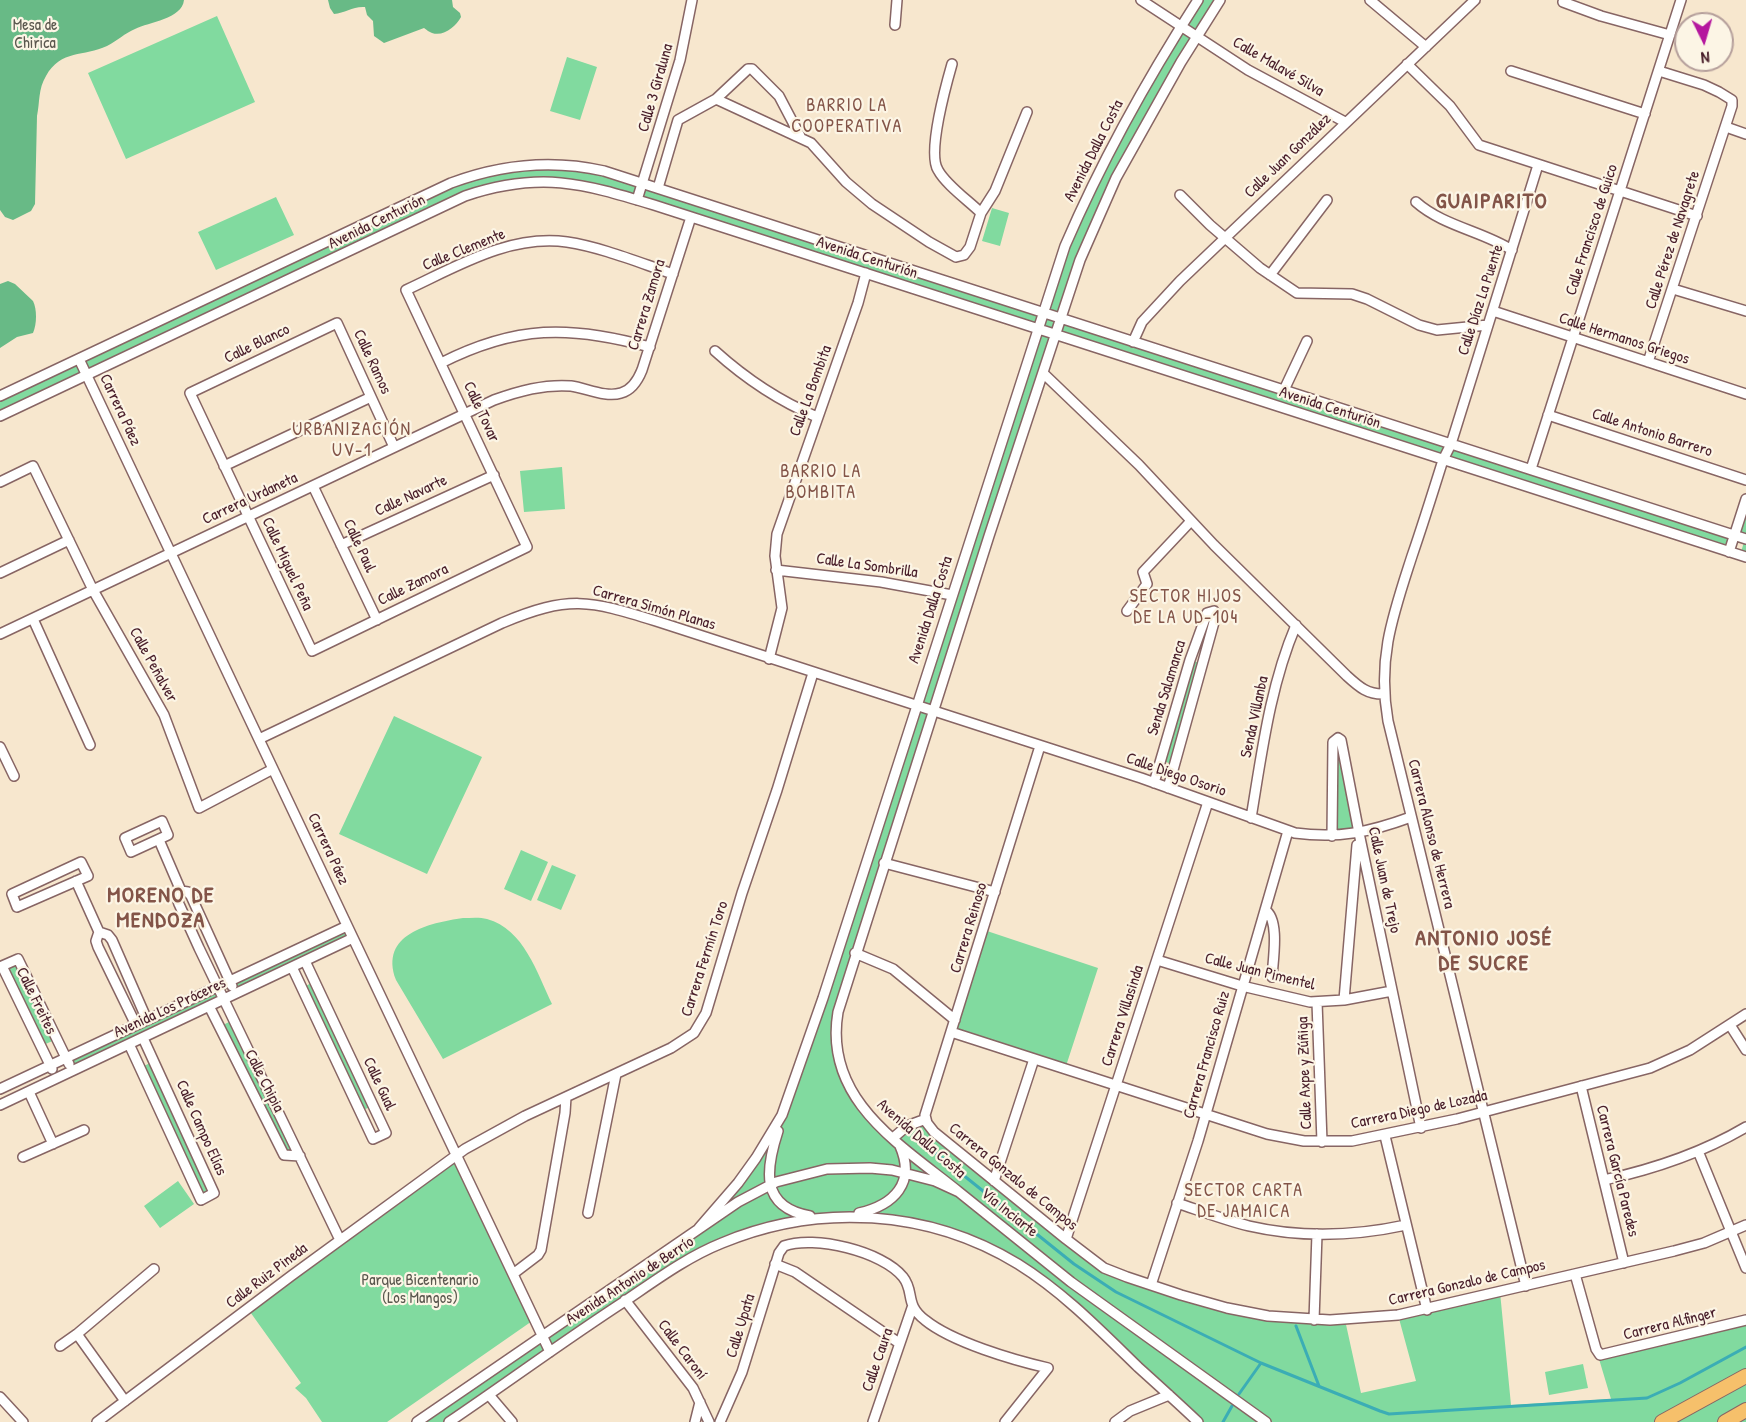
<!DOCTYPE html>
<meta charset="utf-8">
<style>
body{margin:0}
#map{position:relative;width:1746px;height:1422px;overflow:hidden;background:#f7e7ce;font-family:"Patrick Hand",sans-serif}
canvas{display:block}
.north{position:absolute;left:1674px;top:12px;width:60px;height:60px;box-sizing:border-box;background:#fcf5e5;border:2px solid #b59f9b;border-radius:50%;rotate:175deg;font-size:16px;font-weight:700;line-height:24px;text-align:center;color:#4a1f2b}
.north::after{content:'';display:block;margin:auto;width:21px;height:27px;background:#b5179e;clip-path:polygon(50% 0,100% 100%,50% 72%,0 100%)}
</style>
<div id="map">
<canvas width="1746" height="1422"></canvas>
<div class="north">N</div>
</div>
<script>
const g = document.querySelector('canvas').getContext('2d');
g.lineJoin = 'round';
function paint(path, color) { g.fillStyle = color; g.fill(path, 'evenodd'); }
function strokePath(path, color, width, dash) { g.strokeStyle = color; g.lineWidth = width; g.lineCap = dash ? 'butt' : 'round'; g.setLineDash(dash || []); g.stroke(path); }
function drawText(font, color, halo, rows, align = 'center') {
  g.font = font + ' "Patrick Hand",sans-serif'; g.lineWidth = 4.5; g.setLineDash([]); g.textBaseline = 'middle'; g.strokeStyle = halo; g.fillStyle = color; for (const [text, x, y, turn = 0] of rows) {
    g.save(); g.translate(x, y); g.rotate((+turn || 0) * Math.PI / 180); g.textAlign = isNaN(turn) ? turn : align; if (halo) g.strokeText(text, 0, 0); g.fillText(text, 0, 0); g.restore();
  }
}
const green = new Path2D(`
 M1198 0H1220L1116 178 1060 319 1734 535 1746 499V557L1740 555 1745 539 1735 536 1729 552 1055 335 836 1021 848 1084 893 1138 901 1130 927 1123 1095 1262 1227 1308 1345 1320 1361 1393 1416 1381 1398 1315 1500 1292 1511 1405 1611 1399 1596 1349 1598 1353 1746 1320V1422H1198L1074 1307 981 1245 903 1221H798L705 1251 449 1422H417L699 1228 725 1200 782 1115 1038 329 578 184 483 190 0 416V396L306 253 491 170 584 167 1043 313 1084 200Z
 M217 16 255 102 126 159 88 73Z
 M567 57 597 67 580 120 550 111Z
 M276 197 294 235 216 270 198 232Z
 M992 208 1009 213 1000 246 982 241Z
 M562 467 565 509 524 512 520 471Z
 M1190 660 1203 664 1174 765 1161 760Z
 M394 716 482 757 427 874 339 834Z
 M1336 739H1340L1359 833 1335 836Z
 M521 850 548 862 531 901 504 889Z
 M552 865 576 875 561 910 537 900Z
 M463 918C471 918 480 917 487 919 524 929 537 973 552 1004L443 1059 396 980C379 934 429 923 463 918Z
 M347 926 353 938 236 994 230 981Z
 M984 930 1098 968 1065 1069 951 1032Z
 M18 959 57 1039 41 1046 2 966Z
 M315 981 373 1106 360 1111 302 988Z
 M217 987 223 1000 73 1071 66 1058Z
 M233 1020 300 1156 284 1155 219 1027Z
 M154 1061 214 1193 201 1200 140 1068Z
 M456 1155 535 1319 387 1422H322L306 1398 295 1388 301 1383 248 1309Z
 M178 1181 194 1204 160 1228 144 1206Z
 M1583 1364 1588 1388 1549 1395 1545 1372Z`);
const forest = new Path2D(`
 M0 0H184C182 19 149 22 135 29 125 33 117 41 107 46 84 57 61 49 46 76 38 89 40 102 37 116L35 204 31 211 13 220 5 217 0 210Z
 M328 0H452L453 7 460 13 461 17C456 26 444 37 432 33 429 32 427 30 424 28L384 43 374 36 373 21 367 15 365 7C353 6 345 13 334 14L330 8Z
 M8 281 15 284 33 301C37 309 37 324 33 333L17 337 0 348V284Z`);
const stream = new Path2D(`
 M922 1142 1074 1264 1116 1292 1261 1363 1380 1411 1389 1414 1647 1398 1680 1383 1746 1347
 M1296 1326 1319 1386
 M1239 1394 1261 1363
 M1223 1422 1232 1406`);
const minor = new Path2D(`
 M1141 0 1248 70 1345 122
 M1370 0 1426 47
 M1563 2 1601 16 1670 35
 M895 25 897 0
 M952 64C946 85 927 153 938 170 946 185 969 201 981 213
 M1407 64 1450 106 1479 145 1697 216
 M1511 71 1645 114
 M716 99 811 143 846 182 872 204 929 242 956 257 964 255 970 247 981 213 995 191 1027 112
 M1726 127 1746 134
 M658 188 678 120 716 99 748 69H752L779 96 800 136
 M1180 195 1210 225 1260 268 1297 293 1352 294 1367 299 1419 325 1437 330 1488 325
 M637 200 680 60 692 0
 M1416 202C1443 226 1482 231 1512 250
 M1270 275 1327 200
 M1673 289 1746 311
 M1493 311 1746 394
 M1133 342 1142 322 1180 281 1475 0
 M715 351C746 379 779 401 817 417
 M79 359 353 938 550 1352
 M1648 362 1732 106V100L1719 92 1704 85 1659 71
 M441 363C516 325 570 325 650 347
 M1043 373 1139 465 1214 545 1347 676C1359 687 1368 695 1385 694
 M1284 390 1307 341
 M0 396 451 183C502 164 551 159 604 171L1746 539
 M1548 415 1746 480
 M0 416 465 196C540 171 582 183 654 205L1746 557
 M394 447 337 323 190 393 312 651 527 547 406 290C456 267 509 234 567 242 601 247 640 263 673 274
 M224 466 371 397
 M1531 469 1681 0
 M0 482 33 466 93 590 164 715 199 808 273 769
 M313 486 377 620
 M341 545 494 475
 M1729 552 1746 499
 M776 570 881 582 952 595
 M0 573 69 540
 M1127 611 1147 584 1143 572 1191 521
 M33 619 90 745
 M0 634 494 400C519 391 544 384 571 386 586 388 606 398 621 393 632 390 638 380 642 370L691 217
 M769 659 782 608 775 556 777 534 858 303 866 273
 M259 739 502 623C569 595 589 600 656 621L1141 778 1295 833C1339 839 1370 832 1411 817
 M1040 746 925 1115 927 1123 934 1132 1066 1239 1104 1268 1127 1277 1181 1295 1227 1308 1268 1316 1330 1320 1398 1315 1674 1251 1704 1243 1746 1225
 M0 747 14 776
 M1154 783 1190 660 1207 613 1214 611 1216 615 1168 788
 M1251 818C1262 752 1270 686 1296 625
 M162 821 168 835 131 852 125 838Z
 M1332 836 1333 742 1338 738 1341 740 1359 833 1421 1128
 M159 840 181 891 188 892 191 896 232 986
 M81 862 88 876 17 907 12 894Z
 M884 863 995 892
 M76 881 99 932 96 941 98 947 136 1025
 M181 891 177 898 179 904 199 948 340 1240
 M1265 910C1280 919 1273 960 1272 977
 M99 932 108 935 112 940 147 1020
 M855 953 893 969 955 1020
 M1157 960 1242 986 1310 1002 1344 1000 1392 991
 M292 967 373 1139 386 1133 305 961
 M1344 1000 1357 845
 M1317 1002 1322 1142
 M209 1006 284 1155 300 1156
 M1730 1025 1746 1050
 M951 1032 1267 1134 1304 1141H1352L1457 1119 1650 1068 1690 1050 1746 1014
 M129 1044 201 1200 214 1193 143 1038
 M52 1069 2 966 18 959 69 1064
 M1581 1086 1624 1263
 M0 1089 347 926
 M29 1092 53 1144
 M0 1105 353 938
 M778 1131C766 1168 759 1207 810 1216
 M1385 1136 1427 1310
 M893 1138 907 1126 926 1119
 M1698 1151 1746 1268
 M23 1157 84 1130
 M1604 1180C1654 1169 1702 1153 1746 1127
 M994 1181 1034 1059
 M959 1192C901 1145 823 1100 838 1012L989 536 1080 260 1116 178 1181 62 1220 0
 M1177 1203C1201 1211 1225 1220 1249 1226 1301 1238 1355 1236 1406 1225
 M588 1213 616 1074
 M859 1213C894 1205 916 1183 900 1146
 M699 1228 738 1183 756 1158 782 1115 823 998 1065 246C1102 160 1147 79 1198 0
 M1066 1239 1208 802
 M775 1264 795 1272 899 1343
 M513 1274 538 1255 541 1250 565 1113 566 1097
 M1575 1274 1596 1349 1600 1355 1746 1320
 M1151 1285 1198 1141 1288 831
 M1526 1286 1388 721C1377 658 1393 615 1412 556 1423 524 1433 492 1443 460L1451 444 1538 165
 M625 1300 693 1388 709 1422
 M1314 1320 1317 1234
 M60 1346 77 1334
 M489 1395 512 1422
 M0 1397 23 1422
 M125 1401 77 1334 154 1269
 M97 1422 291 1276 465 1149 525 1116 671 1048 694 1033 706 1013 742 893 777 790 813 673
 M417 1422 738 1202 776 1182 827 1169 870 1168 892 1170 935 1181 959 1192 1071 1282 1266 1422
 M449 1422C508 1382 565 1340 625 1301 656 1280 687 1257 722 1243 818 1203 928 1209 1018 1264 1063 1292 1100 1330 1138 1367 1158 1385 1178 1403 1198 1422
 M695 1422 700 1402
 M720 1422 742 1372 779 1253 784 1246C814 1235 882 1251 903 1277 915 1292 904 1304 925 1320 952 1342 1013 1360 1048 1368L1005 1422
 M873 1422 912 1308
 M1115 1422 1130 1411 1169 1395`);
const highway = new Path2D(`
 M1662 1422 1746 1376
 M1725 1422 1746 1410`);
const parkNames = [
 ["Mesa de",35,26],
 ["Chirica",35,44],
 ["Parque Bicentenario",420,1281],
 ["(Los Mangos)",420,1299]
];
const streetNames = [
 ["Calle Malavé Silva",1278,67,30],
 ["Calle 3 Giraluna",656,88,-74],
 ["Avenida Dalla Costa",1094,151,-63],
 ["Calle Juan González",1288,156,-44],
 ["Avenida Centurión",377,222,-26],
 ["Calle Francisco de Guico",1592,230,-72],
 ["Calle Pérez de Navagrete",1673,240,-72],
 ["Calle Clemente",464,250,-22],
 ["Avenida Centurión",867,258,18],
 ["Calle Díaz La Puente",1481,300,-72],
 ["Carrera Zamora",647,305,-73],
 ["Calle Hermanos Griegos",1624,339,18],
 ["Calle Blanco",257,344,-26],
 ["Calle Ramos",372,362,65],
 ["Calle La Bombita",811,391,-70],
 ["Avenida Centurión",1330,408,18],
 ["Carrera Páez",120,410,65],
 ["Calle Tovar",481,412,65],
 ["Calle Antonio Barrero",1652,433,18],
 ["Calle Navarte",411,496,-25],
 ["Carrera Urdaneta",250,499,-25],
 ["Calle Paul",359,546,65],
 ["Calle Miguel Peña",287,564,65],
 ["Calle La Sombrilla",867,566,8],
 ["Calle Zamora",413,585,-26],
 ["Carrera Simón Planas",654,608,16],
 ["Avenida Dalla Costa",931,610,-72],
 ["Calle Peñalver",153,665,61],
 ["Senda Salamanca",1167,688,-73],
 ["Senda Villanba",1255,717,-78],
 ["Calle Diego Osorio",1176,775,19],
 ["Carrera Alonso de Herrera",1431,834,76],
 ["Carrera Páez",328,849,65],
 ["Calle Juan de Trejo",1384,880,78],
 ["Carrera Reinoso",969,928,-73],
 ["Carrera Fermín Toro",705,959,-72],
 ["Calle Juan Pimentel",1260,972,14],
 ["Calle Freites",36,1001,64],
 ["Avenida Los Próceres",170,1008,-25],
 ["Carrera Villasinda",1123,1016,-72],
 ["Carrera Francisco Ruiz",1207,1055,-74],
 ["Calle Axpe y Zúñiga",1305,1073,-92],
 ["Calle Chipia",264,1081,63],
 ["Calle Gual",379,1084,65],
 ["Carrera Diego de Lozada",1419,1110,-12],
 ["Calle Campo Elías",201,1128,66],
 ["Avenida Dalla Costa",921,1139,41],
 ["Carrera García Paredes",1617,1171,76],
 ["Carrera Gonzalo de Campos",1013,1177,39],
 ["Vía Inciarte",1009,1213,39],
 ["Calle Ruiz Pineda",267,1276,-37],
 ["Avenida Antonio de Berrío",630,1281,-33],
 ["Carrera Gonzalo de Campos",1467,1283,-13],
 ["Carrera Alfinger",1670,1324,-14],
 ["Calle Upata",741,1326,-73],
 ["Calle Caroní",682,1350,53],
 ["Calle Caura",878,1360,-71]
];
const neighbourhoodNames = [
 ["BARRIO LA",847,106],
 ["COOPERATIVA",847,127],
 ["URBANIZACIÓN",352,430],
 ["UV-1",352,451],
 ["BARRIO LA",821,472],
 ["BOMBITA",821,493],
 ["SECTOR HIJOS",1186,597],
 ["DE LA UD-104",1186,618],
 ["SECTOR CARTA",1244,1191],
 ["DE JAMAICA",1244,1212]
];
const districtNames = [
 ["GUAIPARITO",1492,202],
 ["MORENO DE",161,896],
 ["MENDOZA",161,921],
 ["ANTONIO JOSÉ",1484,939],
 ["DE SUCRE",1484,964]
];
paint(green, '#81da9f');
paint(forest, '#68ba86');
strokePath(stream, '#3badb5', 3);
strokePath(minor, '#876564', 12);
strokePath(highway, '#876564', 16);
strokePath(minor, '#fff', 9);
strokePath(highway, '#f6c06b', 14);
drawText('16px', '#5a574e', '#fcf5e5', parkNames);
drawText('16px', '#4a1f2b', '#fcf5e5', streetNames);
g.letterSpacing = '1.5px';
drawText('18px', '#835448', '#fcf5e5', neighbourhoodNames);
g.letterSpacing = '0px';
g.letterSpacing = '1.5px';
drawText('bold 22px', '#835448', '#fcf5e5', districtNames);
g.letterSpacing = '0px';
</script>
